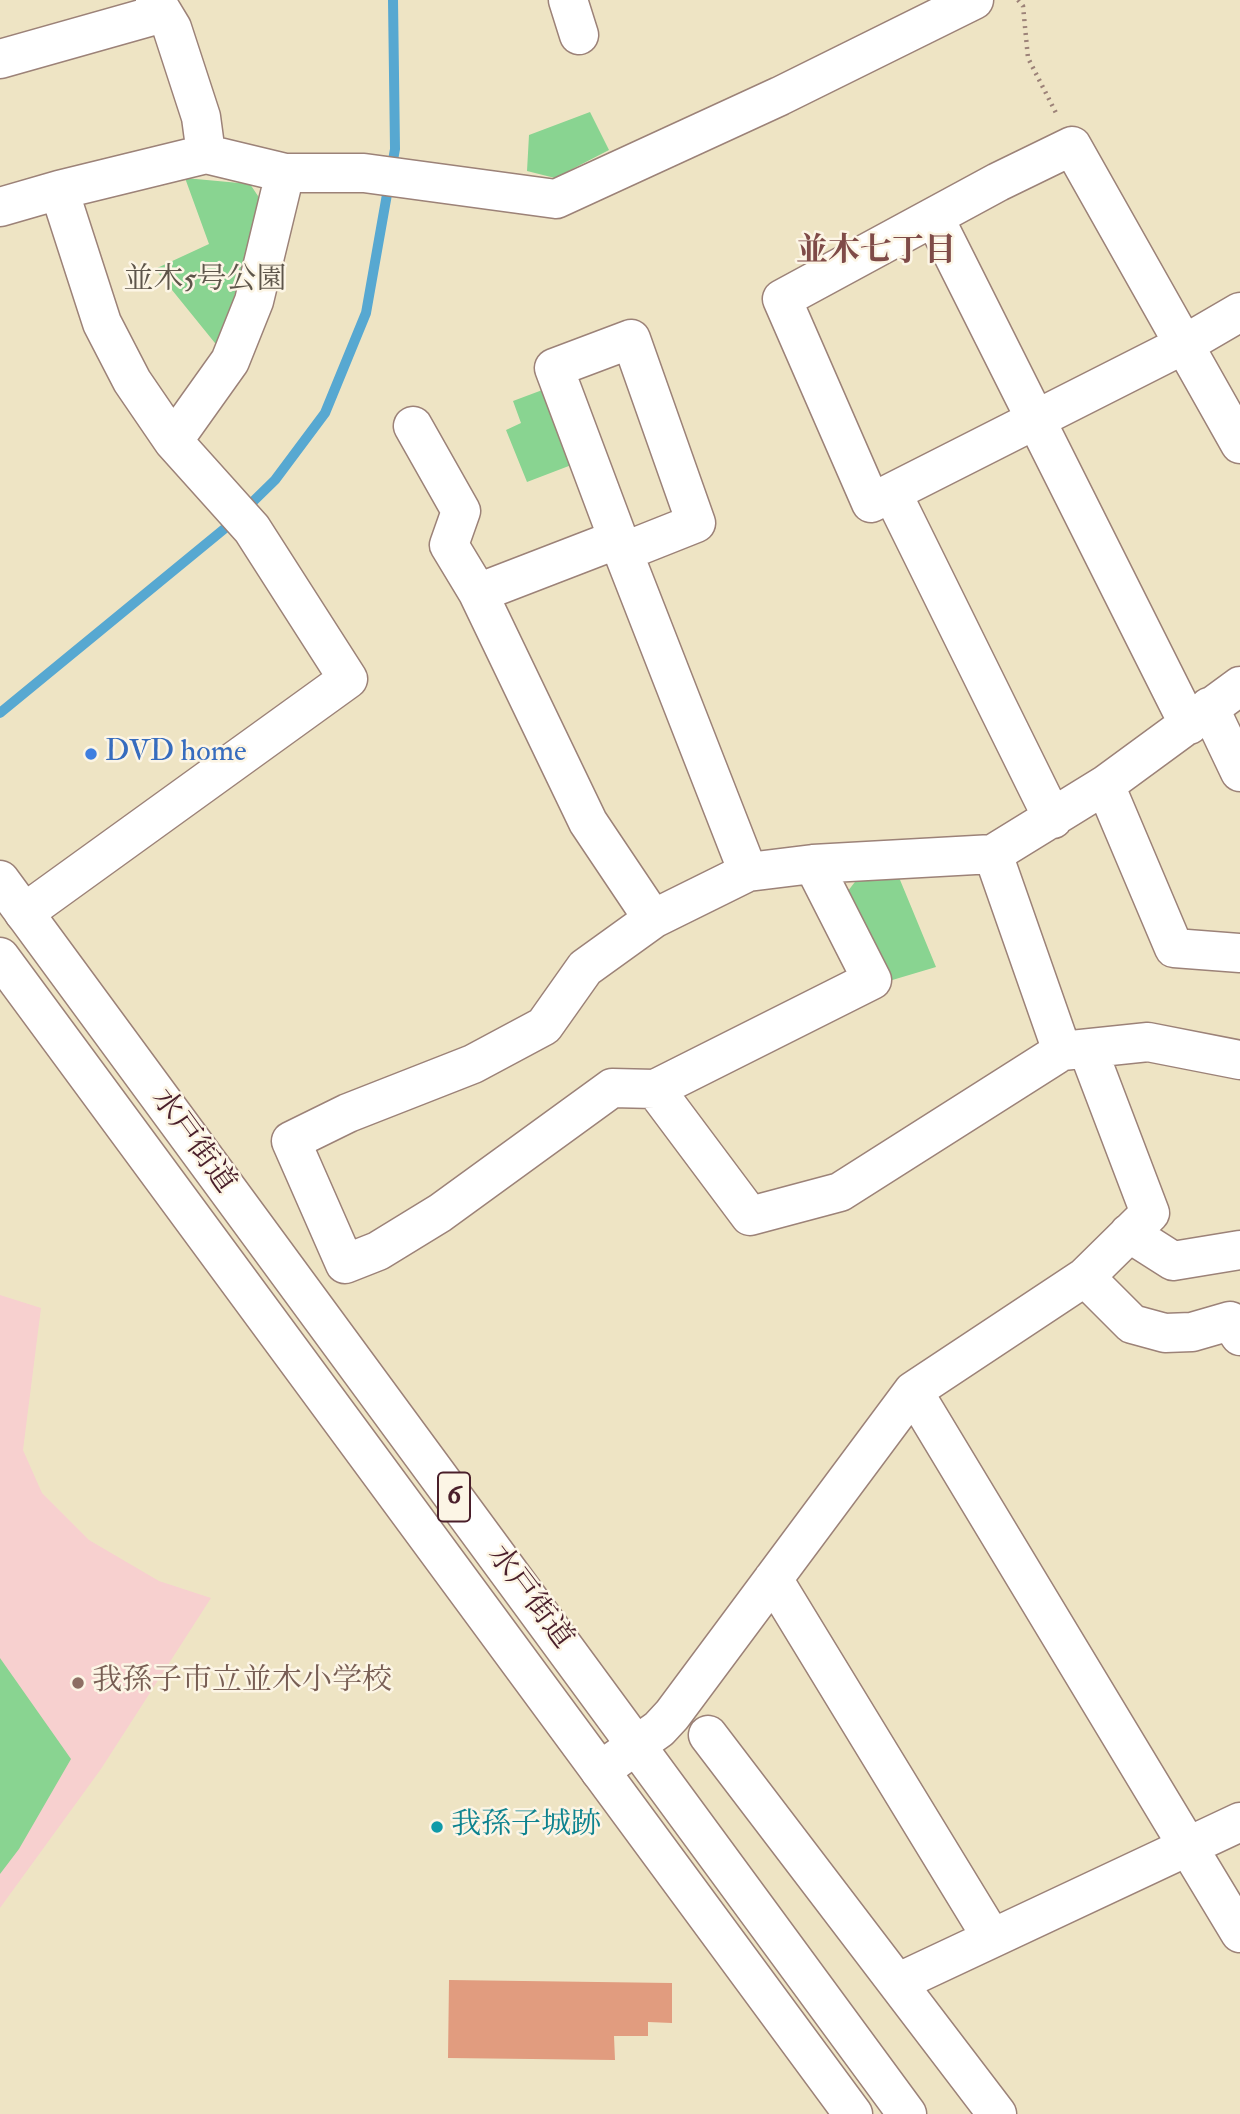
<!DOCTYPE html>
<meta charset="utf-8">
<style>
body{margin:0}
canvas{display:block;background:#eee4c4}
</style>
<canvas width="1240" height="2114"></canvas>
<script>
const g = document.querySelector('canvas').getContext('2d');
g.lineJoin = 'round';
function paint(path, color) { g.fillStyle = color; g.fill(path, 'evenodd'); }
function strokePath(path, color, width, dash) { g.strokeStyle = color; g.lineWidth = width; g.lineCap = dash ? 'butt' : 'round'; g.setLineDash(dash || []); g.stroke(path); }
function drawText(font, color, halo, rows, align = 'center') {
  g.font = font + ' "IM FELL Double Pica","Noto Serif JP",serif'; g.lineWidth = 5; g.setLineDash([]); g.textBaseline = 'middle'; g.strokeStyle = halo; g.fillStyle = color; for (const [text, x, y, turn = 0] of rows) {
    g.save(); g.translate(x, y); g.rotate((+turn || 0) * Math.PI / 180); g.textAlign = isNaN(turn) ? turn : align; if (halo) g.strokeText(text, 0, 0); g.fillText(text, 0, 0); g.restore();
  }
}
const built = new Path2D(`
 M0 1295 41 1308 23 1450 42 1493 89 1540 159 1581 211 1598 101 1769 0 1908Z`);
const green = new Path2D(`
 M590 112 609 150 555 178 527 171 529 135Z
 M185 178 250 184 262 202 219 348 155 269 209 244Z
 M545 389 574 464 527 482 506 430 521 423 513 401Z
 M898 875 936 967 889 981 844 896 858 878Z
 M0 1658 71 1759 19 1849 0 1874Z`);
const stream = new Path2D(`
 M0 713 229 525 275 480 325 413 366 313 395 149 393 0`);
const building = new Path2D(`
 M449 1980 672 1983V2023L648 2022V2036H614L615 2060 448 2058Z`);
const path = new Path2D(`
 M1018 0 1023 6 1028 58 1056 113`);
const minor = new Path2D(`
 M155 0 172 28 201 117 206 154
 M568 0 579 35
 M0 59 163 13
 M0 207 59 190 206 154 285 173H364L556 199 780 96 974 0
 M934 217 1189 725
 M1240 312 1185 344 871 503 782 299 998 182 1072 146 1240 444
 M413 426 461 511 449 545 478 593 588 822 653 919
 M173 441 230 361 254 301 285 173
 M892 493 1053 819
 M623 552 696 523 631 339 554 368 623 552 748 872
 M478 593 618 539
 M1240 686 1105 785 993 854 813 864 748 872 653 919 585 968 544 1026 473 1064 348 1113 291 1141 345 1264 378 1251 440 1213 612 1088 655 1089 750 1216 840 1192 1062 1051 1148 1042 1240 1060
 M1209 707 1240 772
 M1105 785 1174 948 1240 953
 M993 854 1062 1051
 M24 913 348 679 252 529 173 441 132 381 102 323 59 190
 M655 1089 872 980 813 864
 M1129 1233 1173 1261 1240 1250
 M1085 1277 1132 1324 1165 1333 1192 1332 1230 1321 1240 1336
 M913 1391 1240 1933
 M773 1579 992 1938
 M708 1735 997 2114
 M600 1771 659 1729 672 1715 913 1391 1085 1277 1150 1213 1088 1050
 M897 1983 1240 1822`);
const highway = new Path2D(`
 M0 880 907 2114
 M0 957 853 2114`);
const markers = [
 [91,754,7,"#3f7fe0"],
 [78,1683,7,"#8d6e63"],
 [437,1827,7,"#0f9aa8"]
];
const shields = [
 [454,1497,32]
];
const shieldNames = [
 ["6",454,1497]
];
const parkNames = [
 ["並木5号公園",205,282]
];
const shopNames = [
 ["DVD home",105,754]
];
const streetNames = [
 ["水戸街道",192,1142,54],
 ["水戸街道",529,1598,53]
];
const educationNames = [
 ["我孫子市立並木小学校",92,1683]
];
const cultureNames = [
 ["我孫子城跡",451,1827]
];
const neighbourhoodNames = [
 ["並木七丁目",876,253]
];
paint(built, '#f7d0cf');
paint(green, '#89d491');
strokePath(stream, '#57a8d1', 10);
paint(building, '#e19c7f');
strokePath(minor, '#9c8278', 41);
strokePath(highway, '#9c8278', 41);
strokePath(path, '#9c8278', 4.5, [2, 5]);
strokePath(minor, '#fff', 38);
strokePath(highway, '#fff', 38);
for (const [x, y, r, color] of markers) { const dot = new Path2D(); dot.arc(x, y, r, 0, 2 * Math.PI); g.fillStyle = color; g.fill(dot); strokePath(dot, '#fcf5e5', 2.5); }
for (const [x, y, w] of shields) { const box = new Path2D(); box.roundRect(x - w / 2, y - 24.5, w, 49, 5); g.fillStyle = '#fcf5e5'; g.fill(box); strokePath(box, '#4a1f2b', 2); }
drawText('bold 28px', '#4a1f2b', null, shieldNames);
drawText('30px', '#5d554a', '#fcf5e5', parkNames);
drawText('30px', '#366cbe', '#fcf5e5', shopNames, 'left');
drawText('30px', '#4a1f2b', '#fcf5e5', streetNames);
drawText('30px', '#785e54', '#fcf5e5', educationNames, 'left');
drawText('30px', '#0d838f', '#fcf5e5', cultureNames, 'left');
drawText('bold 32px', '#7f4b48', '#fcf5e5', neighbourhoodNames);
</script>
